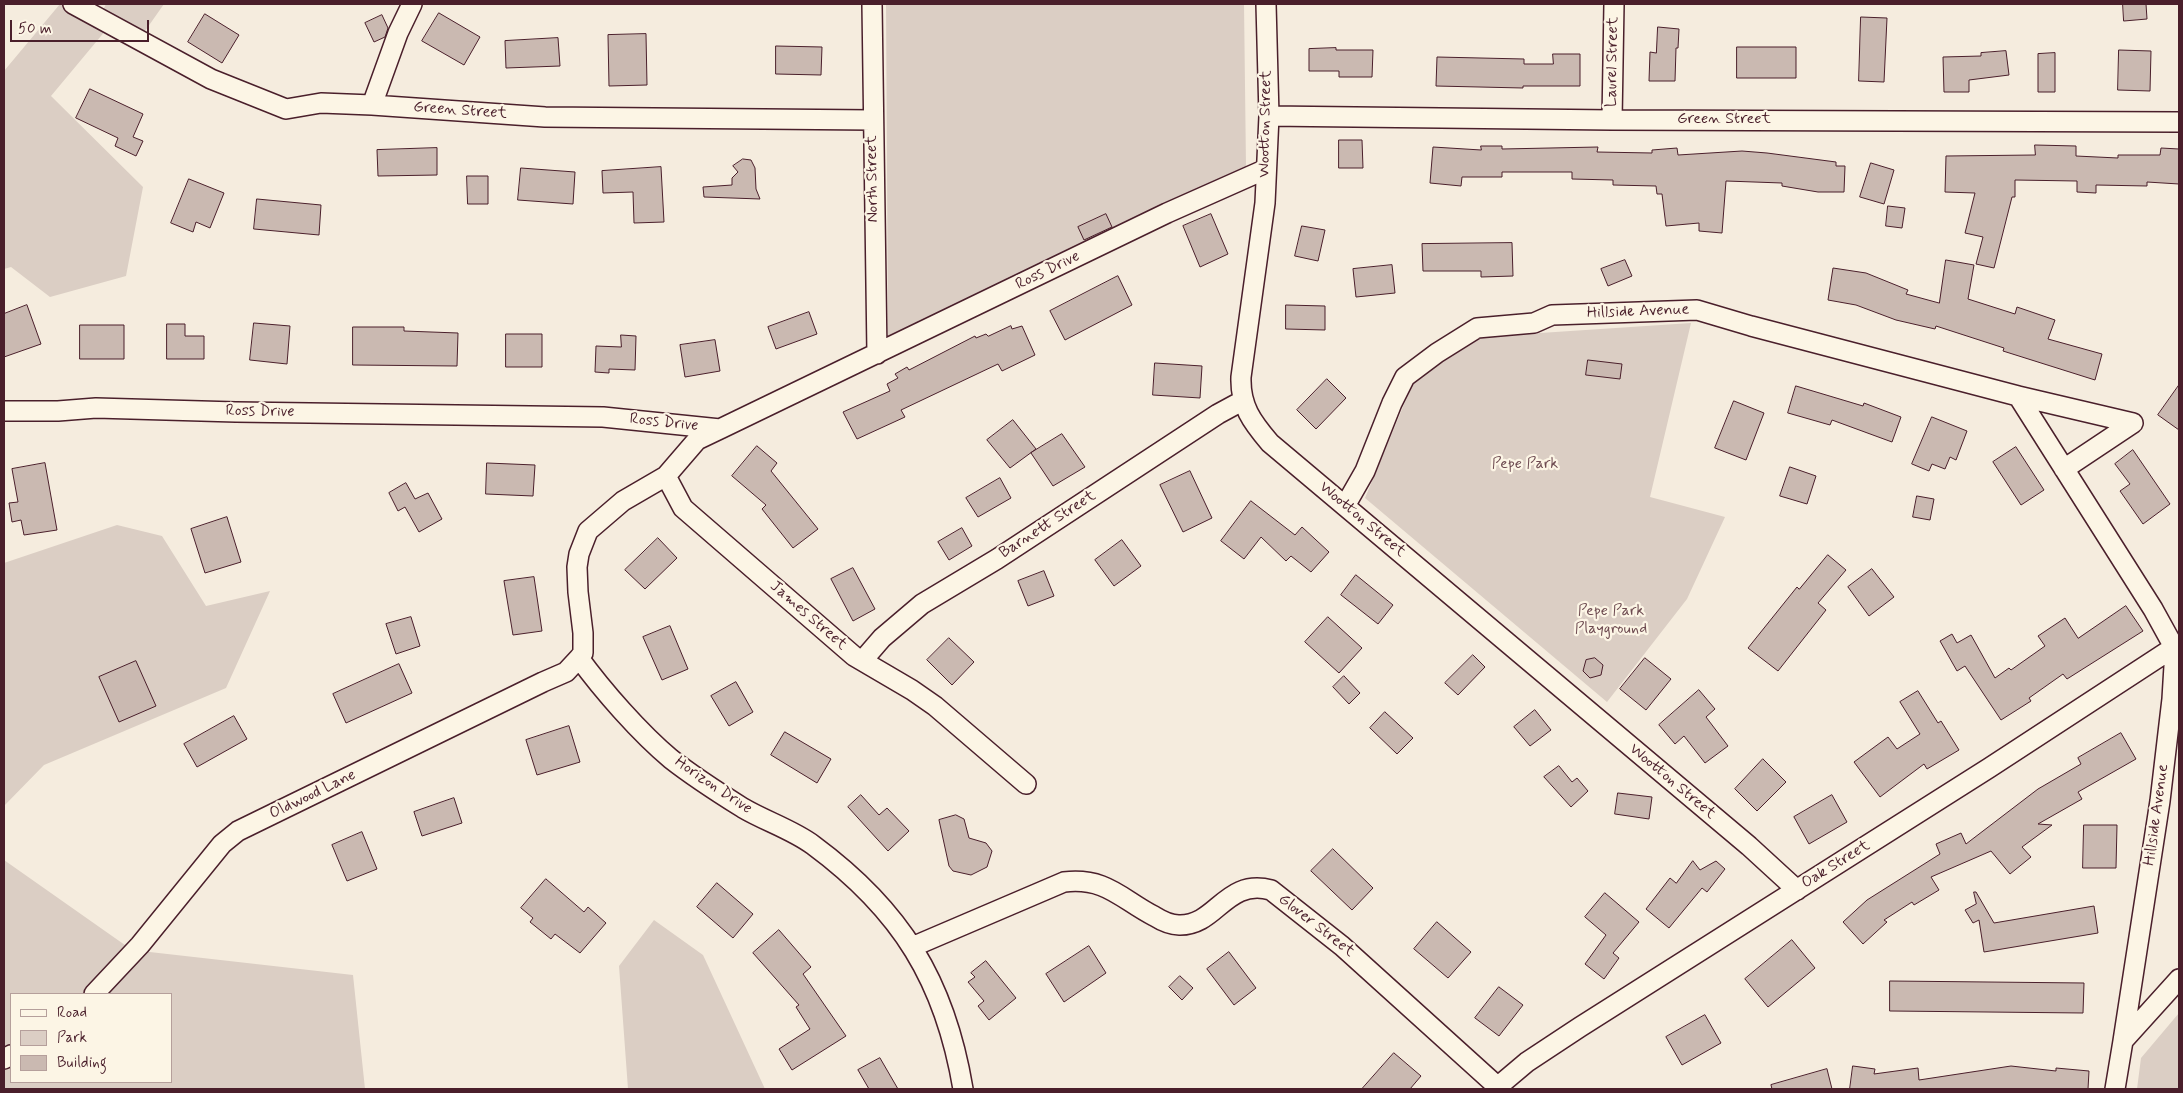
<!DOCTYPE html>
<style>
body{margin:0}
#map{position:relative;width:2183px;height:1093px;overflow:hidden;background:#f5ecde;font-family:Mynerve,sans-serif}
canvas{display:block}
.frame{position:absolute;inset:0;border:5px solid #4a1f2b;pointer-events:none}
.legend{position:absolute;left:10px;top:993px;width:162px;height:90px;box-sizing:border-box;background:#fcf5e5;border:1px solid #b59f9b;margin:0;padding:6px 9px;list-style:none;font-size:15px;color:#4a1f2b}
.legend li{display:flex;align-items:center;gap:10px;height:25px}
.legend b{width:25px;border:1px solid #b59f9b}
.scale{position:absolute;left:10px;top:20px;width:139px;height:22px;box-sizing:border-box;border:2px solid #4a1f2b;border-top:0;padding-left:6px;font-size:15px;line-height:18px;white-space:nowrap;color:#4a1f2b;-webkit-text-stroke:4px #fcf5e5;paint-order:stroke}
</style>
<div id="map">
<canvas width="2183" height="1093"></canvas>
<div class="frame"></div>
<ul class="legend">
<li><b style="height:6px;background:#fcf5e5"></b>Road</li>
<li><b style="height:14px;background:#dbcec4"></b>Park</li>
<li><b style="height:14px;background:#cab9b1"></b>Building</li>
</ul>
<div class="scale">50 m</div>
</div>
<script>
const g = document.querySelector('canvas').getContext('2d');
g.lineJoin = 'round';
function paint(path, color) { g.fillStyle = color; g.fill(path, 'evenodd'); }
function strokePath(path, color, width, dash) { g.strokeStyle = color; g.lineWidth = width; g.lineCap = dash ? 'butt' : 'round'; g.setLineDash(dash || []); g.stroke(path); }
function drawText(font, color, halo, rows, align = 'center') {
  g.font = font + ' Mynerve,sans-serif'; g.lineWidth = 4.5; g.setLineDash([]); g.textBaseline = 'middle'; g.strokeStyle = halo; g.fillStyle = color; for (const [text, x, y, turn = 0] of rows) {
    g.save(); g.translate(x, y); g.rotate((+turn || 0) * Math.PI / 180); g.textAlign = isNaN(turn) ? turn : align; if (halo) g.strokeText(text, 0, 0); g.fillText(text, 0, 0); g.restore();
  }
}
const green = new Path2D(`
 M60 4H84L101 14 106 4H164L138 41 111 24 51 96 143 187 126 276 50 297 11 267 4 269V71Z
 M886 4H1244L1246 167 888 336Z
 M1691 323 1650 497 1725 517 1687 599 1607 702 1365 498 1415 378 1480 337Z
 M117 525 162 536 206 606 270 591 226 688 44 765 4 806V563Z
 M4 860 132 950 353 975 365 1089H4ZM11 994H171V1082H11Z
 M654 920 703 955 765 1089H628L619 966Z
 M2179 1013V1089H2137L2141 1058Z`);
const building = new Path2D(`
 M2123 4H2146L2147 19 2124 21Z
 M439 13 480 37 464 65 422 41Z
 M205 14 239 35 222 63 188 42Z
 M382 15 388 28 385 37 374 42 365 23Z
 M1861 17 1887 18 1884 82 1859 81Z
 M1658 27 1679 29 1678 48H1676L1675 81H1649L1650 52 1656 53Z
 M646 34 647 85 609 86 608 35Z
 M558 38 560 66 506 68 505 41Z
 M776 46 822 47 821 75 776 74Z
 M1737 47H1796V78H1737Z
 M1336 48V50H1373L1372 77H1339V71H1309V49Z
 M2119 50 2151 51 2150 91 2118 90Z
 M2006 51 2009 75 1969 80V92H1944L1943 57 1981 56V53Z
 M2055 53V92H2038V54Z
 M1553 54H1580V86H1523V88L1436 86 1437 57 1524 59V64H1553Z
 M90 89 143 114 133 137 143 141 136 156 115 146 118 138 76 118Z
 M1339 140H1362L1363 168H1339Z
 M2035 145 2076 146V156L2118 158V155H2160L2161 148 2179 149V184L2147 182V186L2096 185V193L2077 192V181L2015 180V197H2012L1994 268 1976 264 1983 237 1965 233 1975 193 1945 192 1946 156 2035 155Z
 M1481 146H1502V149L1598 147 1597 152 1652 153V150L1677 148 1678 155 1742 151 1767 153 1836 162V166H1845L1844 192H1818L1782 186V183L1726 181 1722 233 1699 231V223L1666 226 1662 194H1657L1656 186 1613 185V180L1572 179V172H1502V177H1462L1461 186 1430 183 1433 147 1481 150Z
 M437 148V175L378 176 377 150Z
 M743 159 751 160 755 168 756 189 760 199 704 197 703 187 732 185V178L738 172 733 166Z
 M1871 163 1894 170 1884 204 1860 197Z
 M661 167 664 222 634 223 633 192 603 193 602 171Z
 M521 168 575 172 573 204 518 200Z
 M467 176H488V204H468Z
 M189 179 224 193 210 228 196 222 193 232 171 223Z
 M257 199 321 205 319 235 254 229Z
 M1888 206 1905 208 1902 228 1886 226Z
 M1106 214 1112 227 1084 240 1078 227Z
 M1211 214 1228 254 1200 267 1183 226Z
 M1302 226 1325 230 1318 261 1295 256Z
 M1512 243 1513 276 1481 277V271H1423L1422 244Z
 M1625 260 1632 276 1608 286 1601 269Z
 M1946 260 1974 265 1968 299 2015 314 2017 307 2055 320 2048 339 2102 354 2095 380 2003 351 2004 348 1936 326 1935 329 1896 320 1856 305 1828 300 1833 268 1866 273 1908 290 1906 294 1939 303Z
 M1392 265 1395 293 1356 297 1353 269Z
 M1118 276 1132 305 1065 340 1050 311Z
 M27 305 41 344 4 357V314Z
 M1286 305 1325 306V330L1286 329Z
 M809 312 817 334 776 349 768 327Z
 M254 323 290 326 287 364 250 360Z
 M167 324H185V336H204V359H167Z
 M80 325H124V359H80Z
 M1011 326 1012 329 1022 326 1035 355 1002 371 998 364 901 410 905 417 857 439 843 412 890 391 887 384 898 378 895 374 907 367 909 370 975 336 976 338 986 334 988 336Z
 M353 327H404V331L458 333 457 366 353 365Z
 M506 334H542V367H506Z
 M621 335 636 336 635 370 609 369V373L595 372 596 346 621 347Z
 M715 340 720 371 685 377 680 345Z
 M1588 360 1622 364 1620 379 1586 375Z
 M1155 363 1202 366 1200 398 1153 395Z
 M1327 379 1346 398 1316 429 1297 410Z
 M2179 385V430L2158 415Z
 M1796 386 1863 406 1864 403 1901 417 1892 442 1832 420 1830 425 1788 413Z
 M1734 401 1764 413 1746 460 1715 448Z
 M1932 417 1967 431 1956 460 1950 457 1945 469 1932 464 1929 471 1912 464Z
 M1013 420 1036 449 1010 468 987 440Z
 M1062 434 1085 467 1053 486 1031 453Z
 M757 446 777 463 771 471 818 529 793 548 762 509 766 505 732 476Z
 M2016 447 2044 490 2021 505 1993 462Z
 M2133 450 2170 504 2143 524 2120 491 2130 484 2115 464Z
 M45 463 57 530 24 535 21 520 12 522 9 503 18 502 12 469Z
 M487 463 535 465 533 496 486 494Z
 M1790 467 1816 476 1807 504 1780 496Z
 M1190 471 1212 518 1183 532 1160 485Z
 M1000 478 1011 498 978 517 966 498Z
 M406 483 415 499 428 493 442 519 419 532 405 507 398 511 389 493Z
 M1917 496 1934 499 1930 520 1913 517Z
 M1251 501 1295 535 1302 527 1329 552 1311 572 1291 556 1286 561 1261 537 1244 559 1221 541Z
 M227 517 241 562 205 573 191 529Z
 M962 528 972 546 949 560 938 542Z
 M658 538 677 558 645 589 625 570Z
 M1122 540 1141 566 1114 586 1095 560Z
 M1828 555 1846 570 1818 603 1826 610 1778 671 1748 648 1797 587 1799 589Z
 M853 568 875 609 853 621 831 579Z
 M1872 569 1894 597 1869 616 1848 587Z
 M1044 571 1054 596 1028 606 1018 581Z
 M1356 575 1393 605 1378 624 1341 595Z
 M534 577 542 631 513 635 504 581Z
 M2126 606 2143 631 2067 679 2063 674 2029 698 2031 701 2001 720 1965 666 1957 671 1940 641 1952 634 1957 643 1971 635 1995 678 2009 668 2011 670 2045 646 2038 636 2065 618 2078 638Z
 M411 617 420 646 396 654 386 624Z
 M1328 617 1362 648 1339 673 1305 642Z
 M670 626 688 669 662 680 643 637Z
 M949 638 974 662 952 685 927 660Z
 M1473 655 1485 667 1458 695 1445 683Z
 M1595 658 1603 665 1601 675 1590 678 1583 671 1586 660Z
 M1645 658 1671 679 1646 710 1620 689Z
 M136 661 156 706 119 722 99 677Z
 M399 664 412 693 346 723 333 694Z
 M1344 676 1360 693 1349 704 1333 687Z
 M736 682 753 712 729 726 711 696Z
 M1699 690 1715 709 1706 717 1728 746 1705 763 1684 736 1675 744 1659 725Z
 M1918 691 1938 723 1941 721 1959 750 1927 769 1924 764 1880 797 1854 762 1888 737 1897 749 1920 734 1900 702Z
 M1535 710 1551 730 1530 746 1514 727Z
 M1385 712 1413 738 1397 754 1370 728Z
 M234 716 247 739 197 767 184 744Z
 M569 726 580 762 537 775 526 740Z
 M785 732 831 759 817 783 771 755Z
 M2121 733 2136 759 2078 792 2082 799 2038 824 2052 825 2022 847 2031 857 2010 874 1991 851 1931 877 1939 890 1914 905 1912 902 1884 920 1887 922 1863 944 1843 922 1867 900 1940 854 1936 844 1961 833 1966 844 2038 789 2081 764 2078 758Z
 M1763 759 1786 782 1757 811 1735 789Z
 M1559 766 1572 782 1577 778 1588 791 1571 807 1544 777Z
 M1618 793 1652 797 1649 819 1615 814Z
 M861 795 879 815 887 808 909 831 888 851 848 807Z
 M1832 795 1847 822 1809 844 1794 817Z
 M454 798 462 823 422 836 414 812Z
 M956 815 964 819 969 838 986 843 992 851 987 867 971 875 953 871 949 866 939 820Z
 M2084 825H2117L2116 868H2083Z
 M362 832 377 869 347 881 332 845Z
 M1333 849 1373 888 1352 910 1311 871Z
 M1693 861 1700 870 1716 861 1725 869 1707 892 1702 888 1669 928 1646 909 1670 878 1676 883Z
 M546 879 584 912 588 907 606 923 580 953 555 934 551 939 530 922 533 918 521 908Z
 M717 883 753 914 733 938 697 907Z
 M1974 892H1976L1994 923 2094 906 2098 933 1984 952 1979 920 1973 923 1965 910 1976 904Z
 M1605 893 1639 922 1613 953 1619 958 1604 979 1585 964 1606 935 1585 917Z
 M1437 922 1471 952 1448 978 1414 949Z
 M779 930 811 967 803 974 846 1036 792 1070 779 1049 810 1029 796 1007 799 1005 753 953Z
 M1792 940 1815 968 1768 1007 1745 979Z
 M1089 946 1106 973 1064 1002 1046 974Z
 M1229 952 1256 988 1234 1005 1207 969Z
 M986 961 1016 998 989 1020 978 1006 984 1001 968 982 975 977 971 973Z
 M1180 976 1193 988 1182 1000 1169 987Z
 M1890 981 2084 983 2083 1013 1890 1011Z
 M1499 987 1523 1005 1499 1036 1475 1018Z
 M1705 1015 1721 1043 1682 1065 1666 1037Z
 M1394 1053 1421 1076 1410 1089H1362Z
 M880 1058 898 1089H869L858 1070Z
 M1853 1066 1875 1069 1874 1074 1918 1068 1919 1080 2011 1066 2056 1071V1068L2089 1071 2088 1089H1850Z
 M1827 1069 1832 1089H1772L1771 1085Z`);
const street = new Path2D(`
 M73 4 211 79 286 109 321 103 372 105 545 117 872 120
 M872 4 877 354
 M1266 4 1269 116 1265 203 1241 377C1240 406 1252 422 1270 443L1749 846 1797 890
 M372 105 398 33 412 4
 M1269 116 1612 120 2179 122
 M1612 120 1614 4
 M2018 396 2133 423 2064 469
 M4 411H58L96 408 236 412 603 417 720 429 1167 213 1266 169
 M720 429 697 440 666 476 623 501 588 531 579 554 577 567 578 592 583 633V653L579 658C603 691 640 733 671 759 694 777 719 793 743 808 765 821 793 830 813 845 901 910 945 981 963 1089
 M666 476 683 508 854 656 912 690 935 706 1026 784
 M1345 506 1365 471 1392 403 1405 377 1437 353 1477 328 1534 323 1552 315 1697 310 1751 326 2018 396 2153 609 2175 649 2172 699 2160 801 2123 1041
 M863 660 882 638 922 604 997 559 1218 414 1242 401
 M912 947 1064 882C1106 877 1121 899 1154 916 1162 921 1170 925 1179 925 1217 926 1225 878 1271 890L1342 946 1498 1087
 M94 994 140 945 222 844 238 831 543 682 566 672 579 658
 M4 1059 11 1055
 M1495 1089 1527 1062 1580 1027 1989 768 2179 644
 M2115 1089 2123 1041 2179 979`);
const streetNames = [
 ["Laurel Street",1613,62,-89],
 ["Green Street",460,111,4],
 ["Green Street",1724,120],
 ["Wootton Street",1266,124,-89],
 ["North Street",873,179,-91],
 ["Ross Drive",1048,271,-26],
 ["Hillside Avenue",1638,312,-2],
 ["Ross Drive",260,412,1],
 ["Ross Drive",664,423,6],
 ["Wootton Street",1362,520,40],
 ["Barnett Street",1048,525,-33],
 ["James Street",808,616,41],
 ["Wootton Street",1672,782,40],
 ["Horizon Drive",713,786,34],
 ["Oldwood Lane",313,795,-26],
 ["Hillside Avenue",2157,815,-82],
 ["Oak Street",1836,865,-32],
 ["Glover Street",1316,926,38]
];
const parkNames = [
 ["Pepe Park",1525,465],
 ["Pepe Park",1611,612],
 ["Playground",1611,630]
];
paint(green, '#dbcec4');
paint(building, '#cab9b1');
strokePath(building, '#4a1f2b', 1);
strokePath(street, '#4a1f2b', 22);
strokePath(street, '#fcf5e5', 19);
drawText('16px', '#4a1f2b', '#fcf5e5', streetNames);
drawText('16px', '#6e4b51', '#fcf5e5', parkNames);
</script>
